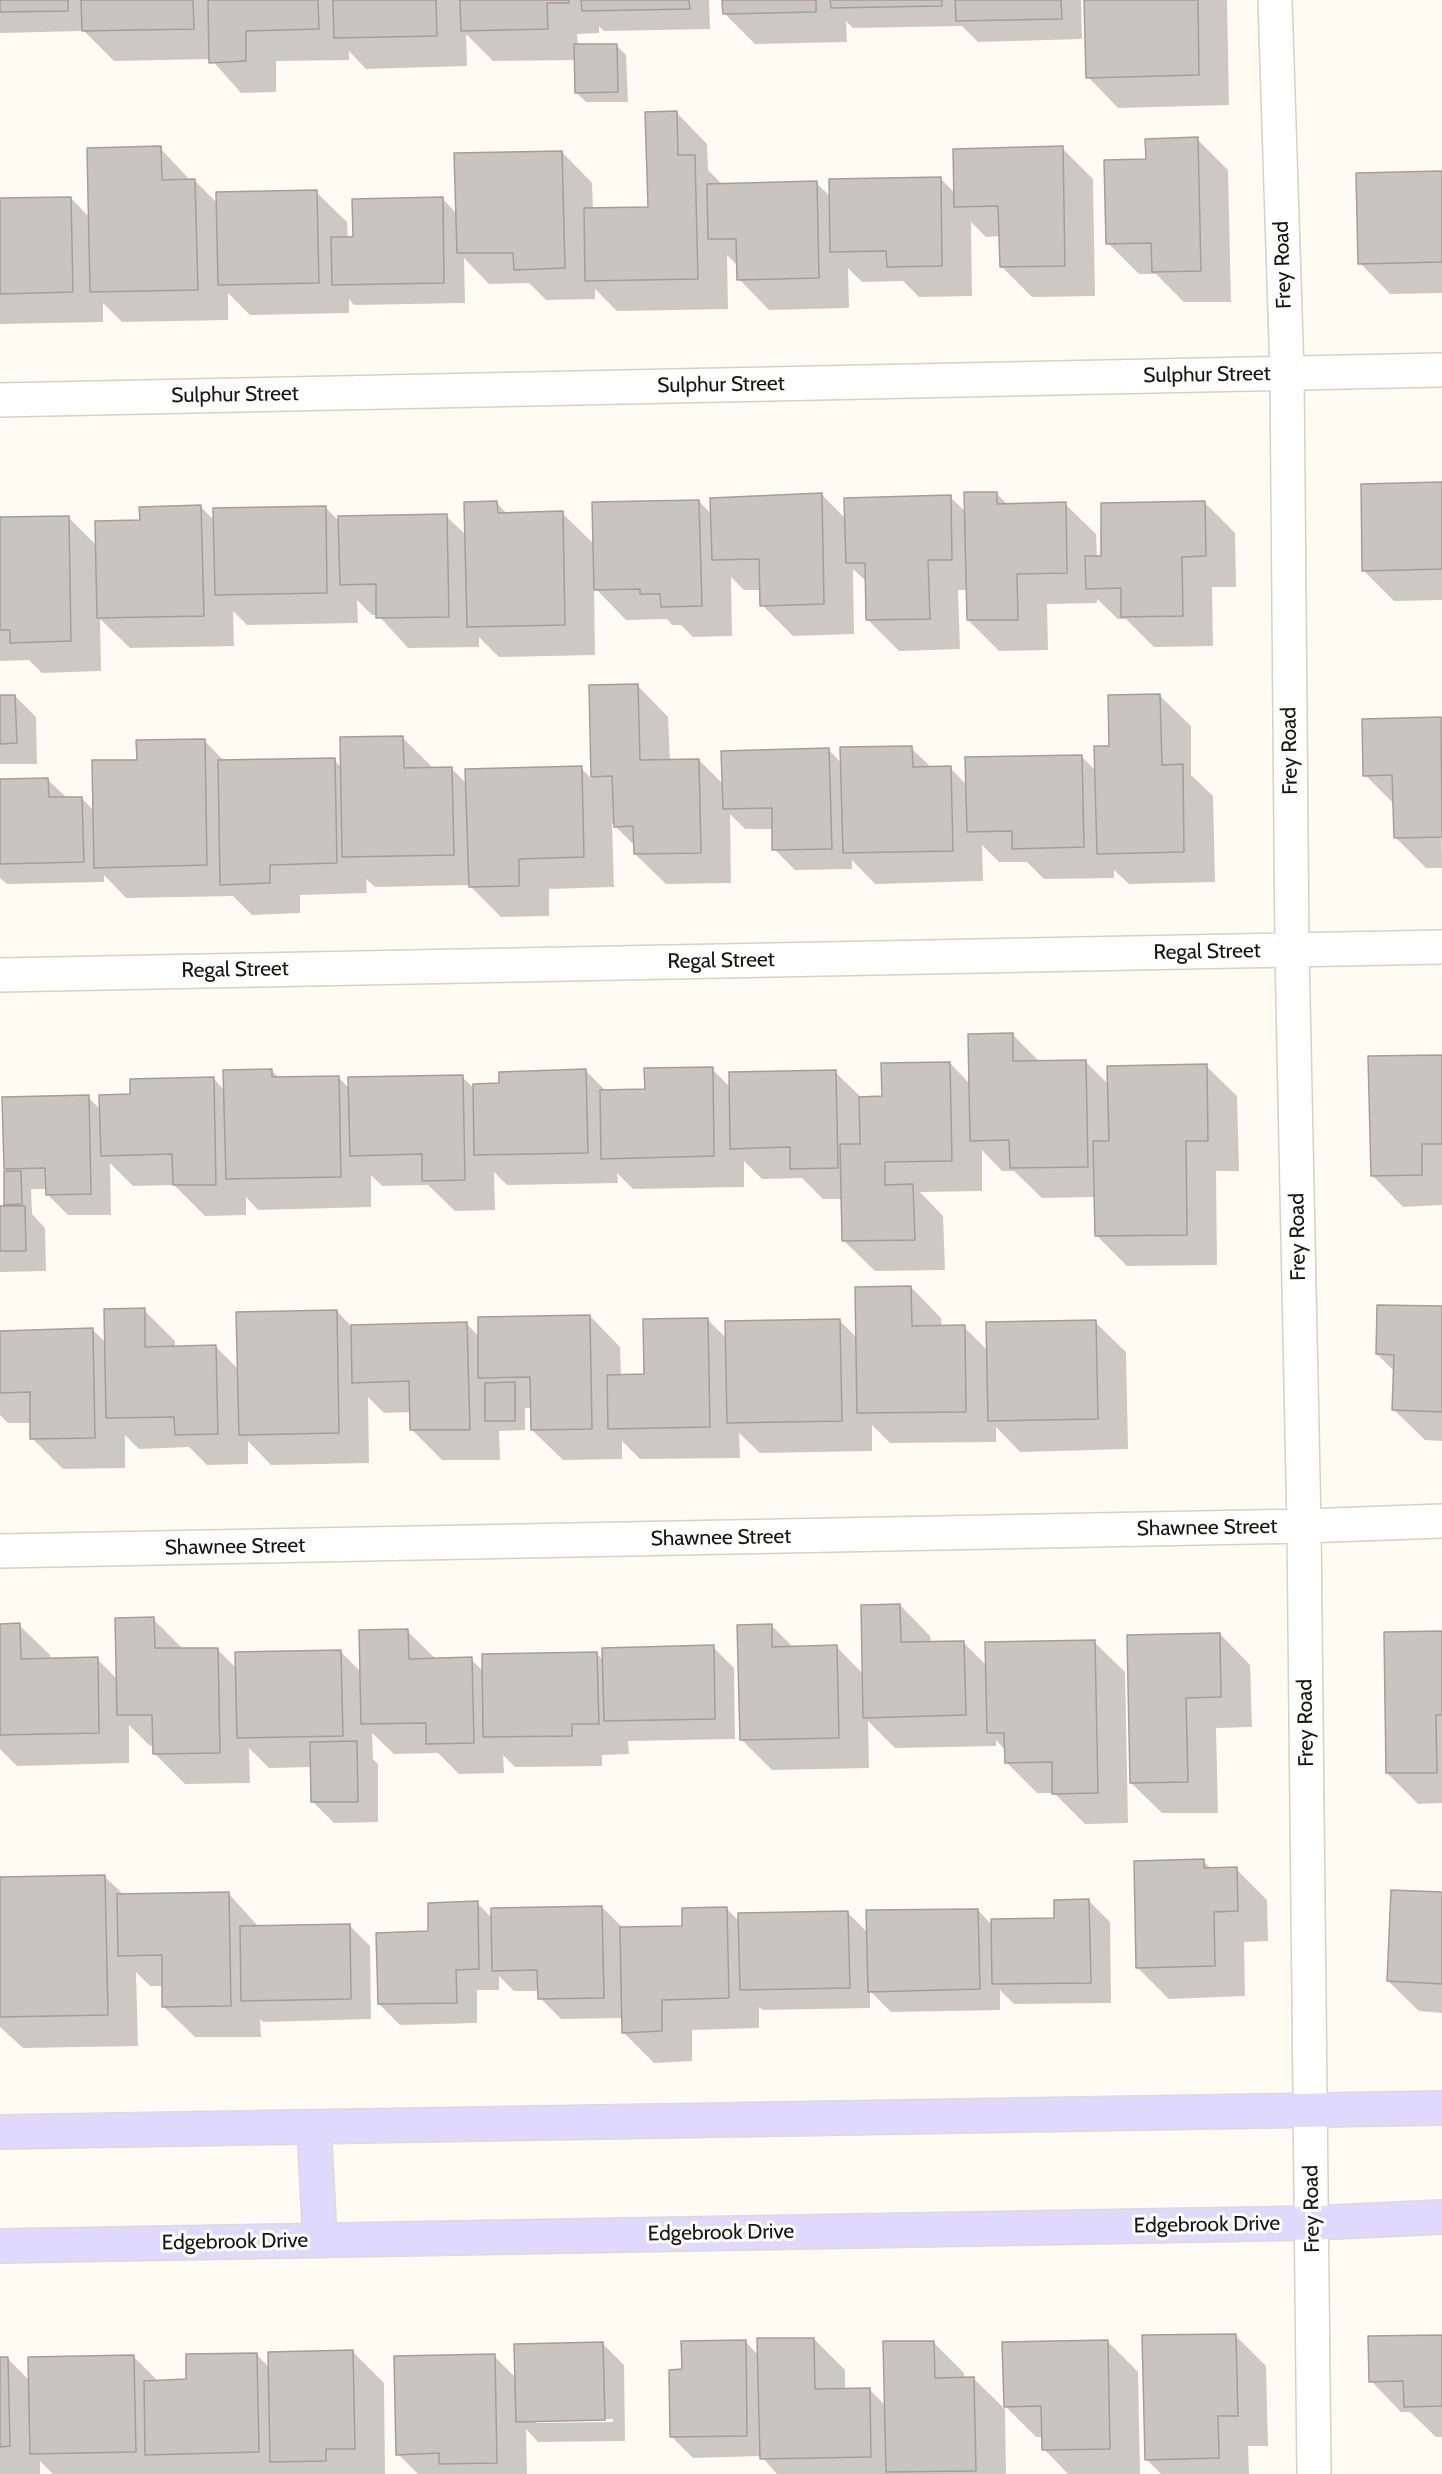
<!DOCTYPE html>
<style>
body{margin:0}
canvas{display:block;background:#fffbf3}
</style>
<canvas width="1442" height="2474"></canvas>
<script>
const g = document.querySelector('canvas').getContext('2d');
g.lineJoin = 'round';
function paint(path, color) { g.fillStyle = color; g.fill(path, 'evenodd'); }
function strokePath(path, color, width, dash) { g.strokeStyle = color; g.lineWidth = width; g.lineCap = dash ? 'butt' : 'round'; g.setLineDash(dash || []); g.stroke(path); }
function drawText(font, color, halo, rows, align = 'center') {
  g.font = font + ' Cabin,sans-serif'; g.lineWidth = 6; g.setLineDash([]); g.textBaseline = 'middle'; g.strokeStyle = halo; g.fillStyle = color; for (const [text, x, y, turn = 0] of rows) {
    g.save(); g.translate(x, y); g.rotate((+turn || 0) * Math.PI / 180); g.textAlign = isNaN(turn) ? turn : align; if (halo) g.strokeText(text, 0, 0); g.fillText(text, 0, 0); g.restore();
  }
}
const shadow = new Path2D(`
 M0 0H709L710 29 604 31 599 26V33L577 34 578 46 616 45 626 55 628 102H586L576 92V60L493 61 466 34 467 66 366 69 349 51V60L276 61V92L241 93 211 59 114 61 84 31 0 33Z
 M724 0H1081L1082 39 978 42 962 26 853 28 846 21 847 42 755 44 724 13Z
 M1086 0H1227L1229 105 1118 108 1088 77Z
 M677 113 707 144 708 170 723 185 816 183 831 197 940 178 955 193 1062 148 1093 179 1095 296 1032 297 1001 266V236L986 237 971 222 972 296 919 297 903 281 862 282 848 268 849 308 769 310 739 279 738 266 727 255 728 309 617 311 595 289V299L546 300 529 283 489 284 464 258 465 303 354 305 349 299V313L250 315 228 293V320L122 322 103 303V322L0 324V200L71 198 90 218 160 148 191 181H195L217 203 316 192 347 222 348 239H354L442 198 457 214 562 152 592 183 593 209 650 208Z
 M1197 139 1228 170 1231 302H1184L1156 274H1139L1108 243 1148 160Z
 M1442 173V293L1390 294 1360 263Z
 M1442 483V600L1394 601 1363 570Z
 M996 493 1008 505 1065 504 1096 534 1097 557H1103L1204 502 1235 533 1236 587H1212L1213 646 1154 647 1126 619H1118L1097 599V603L1047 604 1048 650 999 651 968 620V590H958L960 649 899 651 868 620 867 582 853 569 854 634 793 636 762 605V590H744L731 577 732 636 693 637 681 625H672L667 619 626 620 594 587 595 655 499 657 479 637V647L408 648 378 615H372L357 600 358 623 247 625 233 611 234 646 130 648 100 619 101 671 42 673 29 660 0 661V518L68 517 97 546 141 521 201 507 215 521 325 507 340 522 446 516 466 535 497 503 507 514 562 513 595 545 699 501 712 515 822 495 846 519 950 497 966 512Z
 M638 686 668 717 670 761 699 760 724 785 829 750 842 764 911 748 932 768H950L967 785 1082 757 1096 771 1111 747 1160 696 1191 726V775L1213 796 1215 882 1129 884 1114 870V878L1044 879 1027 862H999L982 845 983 881 875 884 852 860V869L795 870 774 849 773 829H745L730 814 731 883 666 884 635 854V846L612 823 614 887 549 889V916L501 917 469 885 375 887 366 879 367 893 300 895V913L252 915 233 896 126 898 104 875V882L7 884 0 878V780L47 779 67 798H82L94 811 138 761 204 740 225 762 334 760 342 768 402 737 434 769H452L467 784 581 768 592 779 590 687Z
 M15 696 36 717 37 764H0V697Z
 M1440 719 1442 868H1426L1395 837V805L1365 775Z
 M1012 1034 1040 1062 1085 1061 1109 1085 1206 1066 1237 1096 1239 1171H1216L1217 1265 1127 1266 1096 1235 1095 1197 1042 1198 1014 1171H1002L982 1150V1191L920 1192 943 1216 945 1270 875 1271 844 1241 843 1199H823L802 1178 762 1179 744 1161V1187L633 1189 617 1173 618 1183 507 1185 494 1172 495 1210 455 1211 428 1185 382 1186 371 1175V1207L258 1210 246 1197V1215L205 1216 174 1185 133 1186 110 1163 111 1215H68L47 1194V1189H31L32 1214 45 1228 46 1271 0 1272V1208L9 1207 6 1204 10 1173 5 1168 88 1097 101 1110 132 1095 214 1079 225 1091 272 1071 280 1079 339 1078 349 1088 462 1077 475 1089 586 1071 606 1091 646 1090 712 1069 730 1087 835 1072 862 1098H884L950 1063 970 1084Z
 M1442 1056V1205L1403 1207 1373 1176Z
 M911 1287 941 1318 942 1327H964L988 1351 1095 1322 1126 1352 1128 1449 1020 1452 996 1427V1442L890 1443 872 1425V1451L760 1453 739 1433 740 1458 640 1459 622 1441V1459L563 1460 532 1430V1408H525V1430L499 1431 500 1460H442L412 1430 411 1412 384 1413 368 1397 369 1463 271 1465 248 1441V1464L207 1465 189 1447 139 1449 125 1435V1468L63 1469 32 1438V1423H8L0 1415V1332L93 1330 107 1344 144 1310 175 1341V1348L216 1347 239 1370 337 1311 351 1326 467 1324 479 1337 590 1316 620 1347 621 1376H646L707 1319 727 1339 840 1321 857 1338Z
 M1442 1307V1441L1425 1440 1394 1410 1395 1372 1377 1354Z
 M900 1605 930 1636 931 1643 963 1642 987 1666 1094 1642 1125 1672 1128 1823 1085 1824 1054 1793H1037L1006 1762V1751L996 1740V1746L895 1748 868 1721 869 1768 772 1770 741 1739 771 1625 794 1648 837 1647 863 1674Z
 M153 1619 184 1650 217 1649 237 1669 340 1651 362 1673 407 1631 437 1660 471 1659 483 1671 597 1654 604 1661 713 1647 734 1668 735 1739 628 1741 629 1754 602 1755V1766L515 1767 503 1755 504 1773 459 1774 438 1753 394 1754 372 1733 373 1759 378 1764V1822L334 1823 313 1802 312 1767 269 1768 249 1748 250 1783 185 1784 154 1753V1745L150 1746 129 1725V1763L17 1766 0 1749V1625H19L50 1655V1660L97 1659 118 1680Z
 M1442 1633V1803L1418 1804 1387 1773Z
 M1220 1634 1250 1665 1252 1727 1216 1728 1218 1813H1162L1131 1783Z
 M1203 1861 1212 1869H1236L1267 1900 1268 1941 1244 1942 1245 1996 1169 1999 1138 1968Z
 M104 1876 124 1895 228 1893 259 1927 349 1925 370 1946 371 2019 263 2022 260 2019 261 2037H195L164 2007V1986H150L136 1972 138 2046 23 2048 0 2027V1879Z
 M1442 1894V2013L1419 2011 1388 1981Z
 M1089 1901 1110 1922 1111 2003 1014 2004 1000 1990V2010L891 2012 870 1991V2008L763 2010 759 2007V2028L692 2030V2061L654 2063 623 2032V2018L561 2019 540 1998 539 1991H514L499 1976V1990H477V2023L400 2025 379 2004 430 1933 477 1903 493 1919 602 1907 623 1928H684L727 1909 740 1922 848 1913 869 1934 978 1910 992 1925 1055 1919Z
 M1235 2335 1266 2366 1268 2446H1248L1249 2474H1161L1146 2459Z
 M1442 2336V2437H1436L1410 2412H1401L1371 2381Z
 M814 2339 845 2370V2390L869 2389 886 2406 933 2342 964 2373V2379H974L1005 2409 1006 2474H777L761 2456 693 2458 672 2437 683 2370 745 2341 759 2356Z
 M1107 2341 1138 2372 1140 2474H1068L1044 2449 1043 2437H1036L1005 2406Z
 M603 2344 624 2365 625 2441 538 2442 526 2429 527 2474H418L398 2454 494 2356 516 2378ZM613 2419V2422L536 2423V2420Z
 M353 2352 384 2383 385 2474H53L40 2461V2474H0V2359H8L30 2381 133 2356 159 2382 188 2381 256 2354 270 2368Z`);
const building = new Path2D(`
 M0 0H68V11L0 12Z
 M81 0H193L194 29 82 31Z
 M208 0H318L319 29 246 31V61L209 63Z
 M333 0H436L437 36 334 38Z
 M460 0H569V3H547L548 29 461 31Z
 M581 0H689L690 9 582 11Z
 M722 0H816V12L723 14Z
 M830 0H942V6L831 8Z
 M955 0H1061L1062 19 956 21Z
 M1084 0H1198L1199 75 1086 78Z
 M574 44H617L618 92 575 93Z
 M677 111 678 155H695L698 279 585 281 584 208 648 207 645 112Z
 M1198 137 1201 271 1152 272 1151 243 1106 244 1104 160 1146 159 1145 139Z
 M161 146 162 180 195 179 198 290 90 292 87 148Z
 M1063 146 1065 266 1000 267 998 206 954 207 953 149Z
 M562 151 565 268 514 270 513 253H457L454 153Z
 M1442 171V262L1358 264 1356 173Z
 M941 177 942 266 887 267 886 251 830 252 829 179Z
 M817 181 819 278 737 280 736 239H708L707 184Z
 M317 190 319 283 218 285 216 192Z
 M71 197 73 292 0 294V198Z
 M443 197 444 283 332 285 331 237H353L352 199Z
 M1442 482V569L1362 571 1361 484Z
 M964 492H997V504L1066 502 1067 573 1017 574 1018 620H967Z
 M822 493 824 604 760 606 759 559 712 560 710 498Z
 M951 495 952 560H928L930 619 866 620 865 563H846L844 498Z
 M699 500 702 606 661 607 660 594H640V589L594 590 592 502Z
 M497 501 498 513 563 511 565 625 467 627 464 502Z
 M1205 501 1206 556 1182 557 1183 616 1121 617V588L1086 589 1085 556H1101V503Z
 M201 505 204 616 97 618 95 521 140 520 139 507Z
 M326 506 327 593 215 595 213 508Z
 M447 514 449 617 376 618V584L340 585 338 516Z
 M69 516 71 641 10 643V630H0V517Z
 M638 684 640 760 699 759 701 853 634 854 633 826 614 827 612 776 591 777 589 685Z
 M1160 694 1162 765 1183 764 1184 852 1097 854 1094 746H1109L1108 695Z
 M0 695H15L17 743 0 744Z
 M1441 717 1442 837 1394 838 1392 775 1363 776 1362 719Z
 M403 736 404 768 452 767 454 855 342 857 340 737Z
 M205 739 207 865 94 868 92 760H137L136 740Z
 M912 746 913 767 951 766 953 851 843 853 840 747Z
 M829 748 832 849 772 850V808L723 809 721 751Z
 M1082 755 1084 847 1012 849V831L967 832 965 757Z
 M335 758 337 863 270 865V883L220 885 218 760Z
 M582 766 584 857 519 859V886L469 887 465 769Z
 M48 778 49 797H82L84 862 0 864V779Z
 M1013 1033V1061L1086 1060 1088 1167 1010 1168 1009 1140 970 1141 968 1034Z
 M1442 1055V1144H1422V1175L1371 1176 1368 1056Z
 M950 1062 952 1161 885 1162V1185L913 1184 915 1240 842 1241 840 1144H860L859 1097 882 1096 881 1063Z
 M1207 1064 1208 1141H1186L1187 1235 1095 1236 1093 1141H1109L1107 1066Z
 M713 1067 714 1156 601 1159 600 1090 645 1089 644 1068Z
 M272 1069V1077L339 1076 341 1177 226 1179 223 1070Z
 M586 1069 588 1153 474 1155 473 1084 499 1083V1072Z
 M836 1070 838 1168 790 1169V1147L730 1149 729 1072Z
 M463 1075 465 1180 422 1181V1154L350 1156 348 1077Z
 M214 1077 216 1185H173L172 1154 101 1156 99 1095 130 1094V1079Z
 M89 1095 91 1194 46 1195 45 1168 4 1169 2 1097Z
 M4 1171H21L22 1204 4 1205Z
 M0 1206H25L26 1251H0Z
 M911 1286 912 1326 965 1325 966 1412 857 1413 855 1287Z
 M1377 1305 1442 1306V1412L1392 1410 1394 1355 1376 1354Z
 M145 1308V1347L216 1345 218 1434 175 1435 174 1417 106 1418 104 1309Z
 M337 1310 339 1433 239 1435 236 1312Z
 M590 1315 592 1429 531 1430 530 1377 478 1378V1317Z
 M708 1318 710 1427 608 1429 607 1375 644 1374 643 1319Z
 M840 1319 842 1421 727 1423 725 1321Z
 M1096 1320 1098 1419 988 1421 986 1322Z
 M467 1322 470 1430H410L409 1381 352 1383 351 1325Z
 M93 1328 95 1438 30 1439V1392L0 1393V1331Z
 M515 1382V1421H485V1383Z
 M900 1604 901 1642 964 1641 966 1715 863 1718 861 1605Z
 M154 1617 155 1648H218L220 1753 153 1754 152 1715H117L115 1618Z
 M20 1623 21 1659 98 1657 99 1733 0 1735V1624Z
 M772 1624V1647L837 1645 839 1738 740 1740 737 1625Z
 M408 1629 409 1659 472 1657 474 1743 426 1744V1723L361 1724 359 1630Z
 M1442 1631V1715H1436L1437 1773H1386L1384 1632Z
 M1220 1633 1221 1697 1186 1698 1188 1782 1130 1783 1127 1635Z
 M1095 1640 1098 1793 1052 1794V1762L1005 1763 1004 1733H987L985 1642Z
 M714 1645 715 1719 604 1721 602 1648Z
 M341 1650 343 1736 237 1738 235 1652Z
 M597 1652 599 1724H572V1736L483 1737 482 1654Z
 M357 1741 358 1802H311L310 1742Z
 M1204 1859V1868L1237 1867 1238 1911 1214 1912 1215 1966 1136 1968 1134 1861Z
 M105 1875 108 2015 0 2017V1877Z
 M1391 1890 1442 1892V1984L1387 1981Z
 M229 1892 231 2006 162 2007V1955L118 1956 117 1894Z
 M1089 1899 1091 1983 992 1984 991 1919 1054 1918V1900Z
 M478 1901 479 1969 456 1970 457 2003 378 2004 376 1933 428 1931V1903Z
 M602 1906 604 1998 538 1999 537 1970 492 1971 491 1908Z
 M727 1907 729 1998 662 2000V2031L622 2033 620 1927 682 1926V1908Z
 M978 1909 980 1989 868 1992 866 1910Z
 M848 1911 850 1988 740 1990 738 1913Z
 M350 1924 351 1999 241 2001 240 1926Z
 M1236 2334 1238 2416H1218L1219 2458 1145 2460 1142 2335Z
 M1442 2335V2406L1404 2407 1403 2381 1369 2382 1368 2336Z
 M757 2338H814L815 2389 870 2388 871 2457 760 2459Z
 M746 2340 747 2436 670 2437 669 2370 682 2369 681 2341Z
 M1108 2340 1110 2449 1042 2450 1041 2406 1004 2407 1002 2342Z
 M883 2341H934L935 2378 974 2377 976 2471 886 2472Z
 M603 2342 605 2420 516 2422 514 2344Z
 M353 2350 355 2449H326V2461L270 2462 268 2352Z
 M257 2353 259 2452 145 2455 144 2381 186 2379V2354Z
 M495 2354 497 2463 439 2464V2453L396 2455 394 2356Z
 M134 2355 136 2452 30 2454 28 2357Z
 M0 2357H8L10 2446 0 2447Z`);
const minor = new Path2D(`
 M1275 0 1287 373 1292 950 1304 1526 1314 2474
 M0 400 1442 370
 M0 975 1442 947
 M0 1551 1304 1526 1442 1521`);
const major = new Path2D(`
 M314 2127 320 2240
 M0 2132 1442 2108
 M0 2246 1313 2223 1442 2217`);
const streetNames = [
 ["Frey Road",1283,265,-92],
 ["Sulphur Street",1207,375,-1],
 ["Sulphur Street",721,385,-1],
 ["Sulphur Street",235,395,-1],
 ["Frey Road",1290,751,-91],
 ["Regal Street",1207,952,-1],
 ["Regal Street",721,961,-1],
 ["Regal Street",235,970,-1],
 ["Frey Road",1298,1237,-91],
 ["Shawnee Street",1207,1528,-1],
 ["Shawnee Street",721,1538,-1],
 ["Shawnee Street",235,1547,-1],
 ["Frey Road",1306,1723,-91],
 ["Frey Road",1312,2209,-91],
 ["Edgebrook Drive",1207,2225,-1],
 ["Edgebrook Drive",721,2233,-1],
 ["Edgebrook Drive",235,2242,-1]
];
paint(shadow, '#0003');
paint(building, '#c8c5be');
strokePath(building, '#a29f98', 1.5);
strokePath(minor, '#d4d1c9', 36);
strokePath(major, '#dadad9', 36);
strokePath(minor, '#fff', 33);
strokePath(major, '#dfd9fd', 33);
drawText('21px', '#161512', '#fff', streetNames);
</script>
